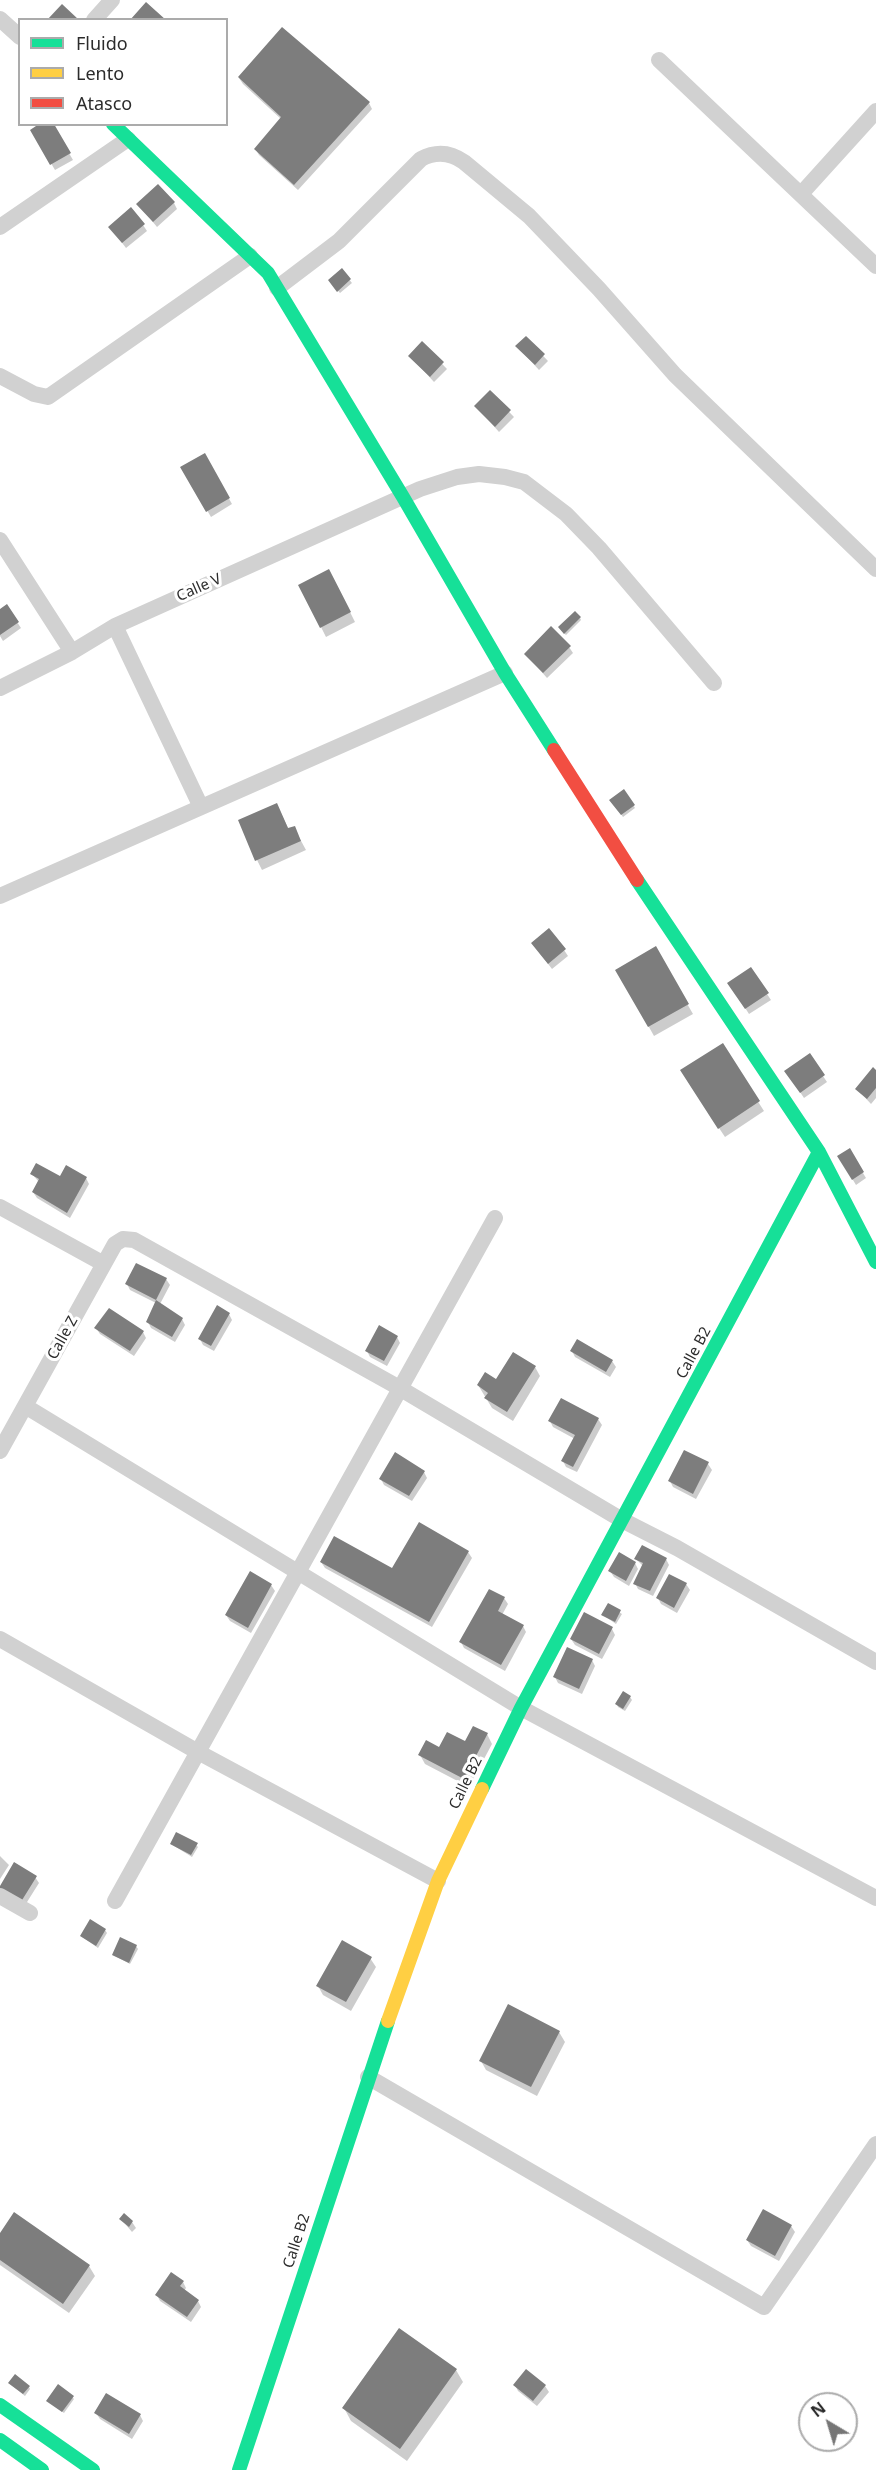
<!DOCTYPE html>
<style>
body{margin:0}
#map{position:relative;width:876px;height:2470px;overflow:hidden;background:#fff;font-family:"Noto Sans",sans-serif}
canvas{display:block}
.legend{position:absolute;left:18px;top:18px;width:210px;height:108px;box-sizing:border-box;background:#fff;border:2px solid #ababab;margin:0;padding:8px 10px;list-style:none;font-size:18px;color:#2c2c2c}
.legend li{display:flex;align-items:center;gap:12px;height:30px}
.legend b{width:30px;border:2px solid #ababab}
.north{position:absolute;left:798px;top:2392px;width:60px;height:60px;box-sizing:border-box;background:#fff;border:2px solid #ababab;border-radius:50%;rotate:322deg;font-size:16px;font-weight:700;line-height:24px;text-align:center;color:#2c2c2c}
.north::after{content:'';display:block;margin:auto;width:21px;height:27px;background:#767676;clip-path:polygon(50% 0,100% 100%,50% 72%,0 100%)}
</style>
<div id="map">
<canvas width="876" height="2470"></canvas>
<ul class="legend">
<li><b style="height:8px;background:#16e098"></b>Fluido</li>
<li><b style="height:8px;background:#ffcf43"></b>Lento</li>
<li><b style="height:8px;background:#f24e42"></b>Atasco</li>
</ul>
<div class="north">N</div>
</div>
<script>
const g = document.querySelector('canvas').getContext('2d');
g.lineJoin = 'round';
function paint(path, color) { g.fillStyle = color; g.fill(path, 'evenodd'); }
function strokePath(path, color, width, dash) { g.strokeStyle = color; g.lineWidth = width; g.lineCap = dash ? 'butt' : 'round'; g.setLineDash(dash || []); g.stroke(path); }
function drawText(font, color, halo, rows, align = 'center') {
  g.font = font + ' "Noto Sans",sans-serif'; g.lineWidth = 6; g.setLineDash([]); g.textBaseline = 'middle'; g.strokeStyle = halo; g.fillStyle = color; for (const [text, x, y, turn = 0] of rows) {
    g.save(); g.translate(x, y); g.rotate((+turn || 0) * Math.PI / 180); g.textAlign = isNaN(turn) ? turn : align; if (halo) g.strokeText(text, 0, 0); g.fillText(text, 0, 0); g.restore();
  }
}
const shadow = new Path2D(`
 M239 78 369 103 372 109 298 190 259 155 256 150 281 119 243 84Z
 M52 124 73 160 55 170 32 131Z
 M174 203 177 209 157 227 138 204Z
 M143 225 147 231 126 248 110 227Z
 M342 271 352 283 340 293 331 283Z
 M526 338 548 361 539 370 517 346Z
 M422 343 447 369 434 382 410 356Z
 M490 392 514 417 499 432 476 406Z
 M204 455 232 504 211 517 182 468Z
 M334 580 355 622 326 637 321 627Z
 M0 611 17 622 21 628 3 641 0 636Z
 M580 618 581 620 566 635 561 630Z
 M569 647 573 653 547 678 526 654Z
 M624 791 635 808 623 817 611 800Z
 M277 805 289 830 294 828 306 850 262 870 257 860Z
 M532 943 564 950 568 956 552 969Z
 M655 948 693 1014 654 1036 617 970Z
 M733 989 767 994 771 1000 749 1014Z
 M722 1045 764 1111 725 1137 687 1080Z
 M809 1055 827 1082 804 1098 790 1077Z
 M876 1072V1098L871 1104 857 1089Z
 M849 1150 866 1178 856 1185 839 1157Z
 M32 1174 86 1178 89 1184 70 1218 37 1198 33 1192 39 1182Z
 M166 1279 170 1285 160 1304 182 1319 185 1325 175 1342 151 1328 148 1322 156 1303 130 1290 127 1284Z
 M229 1314 232 1320 214 1351 203 1345 200 1339Z
 M96 1328 143 1332 146 1338 134 1356 100 1334Z
 M397 1337 400 1343 387 1366 370 1357 367 1351Z
 M572 1351 612 1361 616 1367 610 1377 575 1357Z
 M535 1367 540 1376 513 1421 492 1408 478 1385 497 1381Z
 M598 1419 602 1425 577 1472 566 1467 563 1461 575 1439 553 1427 550 1421Z
 M708 1464 712 1470 696 1499 673 1487 670 1481Z
 M424 1472 427 1478 412 1501 384 1485 381 1479Z
 M468 1552 472 1558 432 1627 325 1568 321 1562 393 1570Z
 M636 1559H666L669 1565 653 1596 638 1589 635 1583 643 1566Z
 M635 1563 638 1569 629 1586 614 1577 610 1571Z
 M686 1584 690 1590 677 1613 661 1604 658 1598Z
 M271 1585 275 1591 251 1633 230 1621 226 1615Z
 M504 1598 508 1604 502 1615 523 1626 526 1632 505 1671 464 1648 461 1642Z
 M608 1605 622 1614 616 1624 603 1615Z
 M612 1629 615 1635 602 1659 575 1645 571 1639Z
 M592 1660 595 1666 582 1694 558 1683 555 1677Z
 M630 1697 632 1700 625 1711 618 1707 617 1704Z
 M487 1734 492 1744 469 1787 425 1764 420 1755 466 1743Z
 M171 1844 196 1845 198 1847 192 1857Z
 M0 1856 9 1865 0 1879Z
 M35 1877 39 1883 22 1910 1 1898Z
 M105 1930 107 1933 98 1948 81 1936Z
 M136 1946 138 1949 130 1964 113 1955Z
 M370 1958 376 1967 351 2011 323 1995 318 1986Z
 M559 2032 565 2042 537 2096 486 2070 481 2061Z
 M15 2214 89 2266 95 2276 69 2313 0 2265V2235Z
 M121 2219 132 2222 136 2228 132 2232Z
 M791 2226 795 2232 779 2261 751 2246 747 2240Z
 M183 2282 186 2288 184 2291 198 2301 201 2307 191 2322 160 2301 157 2295Z
 M456 2370 463 2382 407 2461 351 2421 344 2408Z
 M526 2371 545 2386 549 2392 537 2406 518 2391 515 2385Z
 M10 2384 29 2387 30 2389 25 2396Z
 M72 2397 74 2399 64 2413 50 2403Z
 M96 2413 140 2415 143 2421 132 2439 100 2419Z`);
const building = new Path2D(`
 M146 2 166 20H130Z
 M62 4 79 20H47Z
 M282 27 370 102 294 185 254 149 281 117 238 77Z
 M39 124H54L71 153 50 165 30 130Z
 M158 184 175 202 153 222 136 204Z
 M131 207 145 224 122 243 108 227Z
 M342 268 351 279 337 292 328 280Z
 M526 336 545 354 535 365 515 346Z
 M422 341 444 362 430 377 408 356Z
 M490 390 511 410 495 427 474 406Z
 M205 453 230 498 206 512 180 467Z
 M329 569 351 612 320 628 298 585Z
 M7 604 19 622 0 635V609Z
 M575 611 581 617 564 634 558 627Z
 M551 626 571 646 543 673 524 654Z
 M624 789 635 805 621 815 609 800Z
 M277 803 288 828 295 826 301 841 255 861 238 820Z
 M549 928 566 949 548 964 531 943Z
 M656 946 689 1004 648 1027 615 970Z
 M751 967 769 993 745 1009 727 983Z
 M723 1043 760 1101 718 1129 680 1070Z
 M810 1053 825 1075 800 1093 784 1071Z
 M873 1067 876 1070V1088L867 1099 855 1089Z
 M850 1148 864 1172 852 1180 837 1156Z
 M36 1163 60 1176 66 1165 87 1177 67 1213 32 1192 39 1179 30 1174Z
 M136 1263 167 1278 156 1300 183 1318 172 1337 146 1322 156 1300 125 1284Z
 M217 1305 230 1313 211 1346 198 1339Z
 M109 1308 144 1331 130 1351 94 1328Z
 M379 1325 398 1336 384 1361 365 1351Z
 M577 1339 613 1360 606 1372 570 1351Z
 M513 1352 536 1366 507 1412 484 1398 488 1393 477 1385 485 1372 496 1379Z
 M561 1398 599 1418 573 1467 561 1461 575 1435 548 1421Z
 M684 1450 709 1462 693 1494 668 1481Z
 M395 1452 425 1471 409 1496 379 1479Z
 M419 1522 469 1551 429 1622 320 1562 334 1536 392 1568Z
 M642 1545 667 1558 650 1591 633 1584 643 1563 634 1559Z
 M619 1552 636 1562 626 1581 608 1571Z
 M250 1571 272 1584 248 1628 225 1615Z
 M669 1574 687 1583 674 1608 656 1598Z
 M489 1589 505 1597 498 1611 524 1625 501 1665 459 1642Z
 M608 1603 621 1610 615 1622 601 1615Z
 M584 1612 613 1627 599 1654 570 1639Z
 M567 1647 593 1659 579 1689 553 1677Z
 M623 1691 631 1696 623 1709 615 1704Z
 M473 1726 488 1733 464 1779 418 1755 426 1740 439 1747 447 1732 465 1741Z
 M176 1832 198 1843 191 1855 170 1844Z
 M14 1862 37 1876 19 1905 0 1894V1886Z
 M90 1919 106 1929 96 1946 80 1936Z
 M120 1937 137 1945 129 1963 112 1955Z
 M342 1940 372 1957 346 2002 316 1986Z
 M508 2004 560 2031 531 2087 479 2061Z
 M763 2209 792 2225 775 2256 746 2240Z
 M14 2212 90 2265 63 2304 0 2260V2233Z
 M124 2213 133 2221 129 2227 119 2219Z
 M171 2272 184 2281 180 2286 199 2300 187 2317 155 2295Z
 M399 2328 457 2369 400 2449 342 2408Z
 M526 2369 546 2385 533 2401 513 2385Z
 M15 2374 30 2386 23 2394 8 2383Z
 M58 2384 74 2396 62 2412 46 2401Z
 M106 2393 141 2414 129 2434 94 2413Z`);
const street = new Path2D(`
 M0 19 20 37
 M94 20 112 0
 M659 60 876 266
 M801 194 876 111
 M0 227 128 139
 M277 288 339 241 421 159C436 151 450 152 464 162L529 216 599 289 675 375 876 569
 M0 376 34 394 48 397 250 256
 M0 540 72 652
 M115 626 201 807
 M0 688 72 652 115 626 420 489 457 477 479 474 505 477 524 482 566 514 599 548 714 683
 M0 896 505 673
 M0 1207 104 1264
 M25 1406 521 1708 876 1898
 M0 1451 115 1244 123 1239 134 1240 396 1386 622 1520 677 1548 876 1662
 M0 1639 198 1752 438 1881
 M0 1896 30 1913
 M115 1901 495 1218
 M368 2077 764 2307 876 2144`);
const fast = new Path2D(`
 M113 124 268 273 403 497 505 673 554 750
 M637 880 819 1152 876 1262
 M482 1789 521 1708 819 1152
 M0 2405 93 2470
 M0 2440 42 2470
 M239 2470 388 2021`);
const slow = new Path2D(`
 M388 2021 438 1881 482 1789`);
const jam = new Path2D(`
 M554 750 637 880`);
const streetNames = [
 ["Calle V",199,588,-24],
 ["Calle Z",63,1338,-61],
 ["Calle B2",694,1353,-62],
 ["Calle B2",466,1783,-64],
 ["Calle B2",297,2241,-72]
];
paint(shadow, '#0003');
paint(building, '#7d7d7d');
strokePath(street, '#d1d1d1', 16);
strokePath(fast, '#16e098', 14);
strokePath(slow, '#ffcf43', 14);
strokePath(jam, '#f24e42', 14);
drawText('15px', '#2c2c2c', '#fff', streetNames);
</script>
